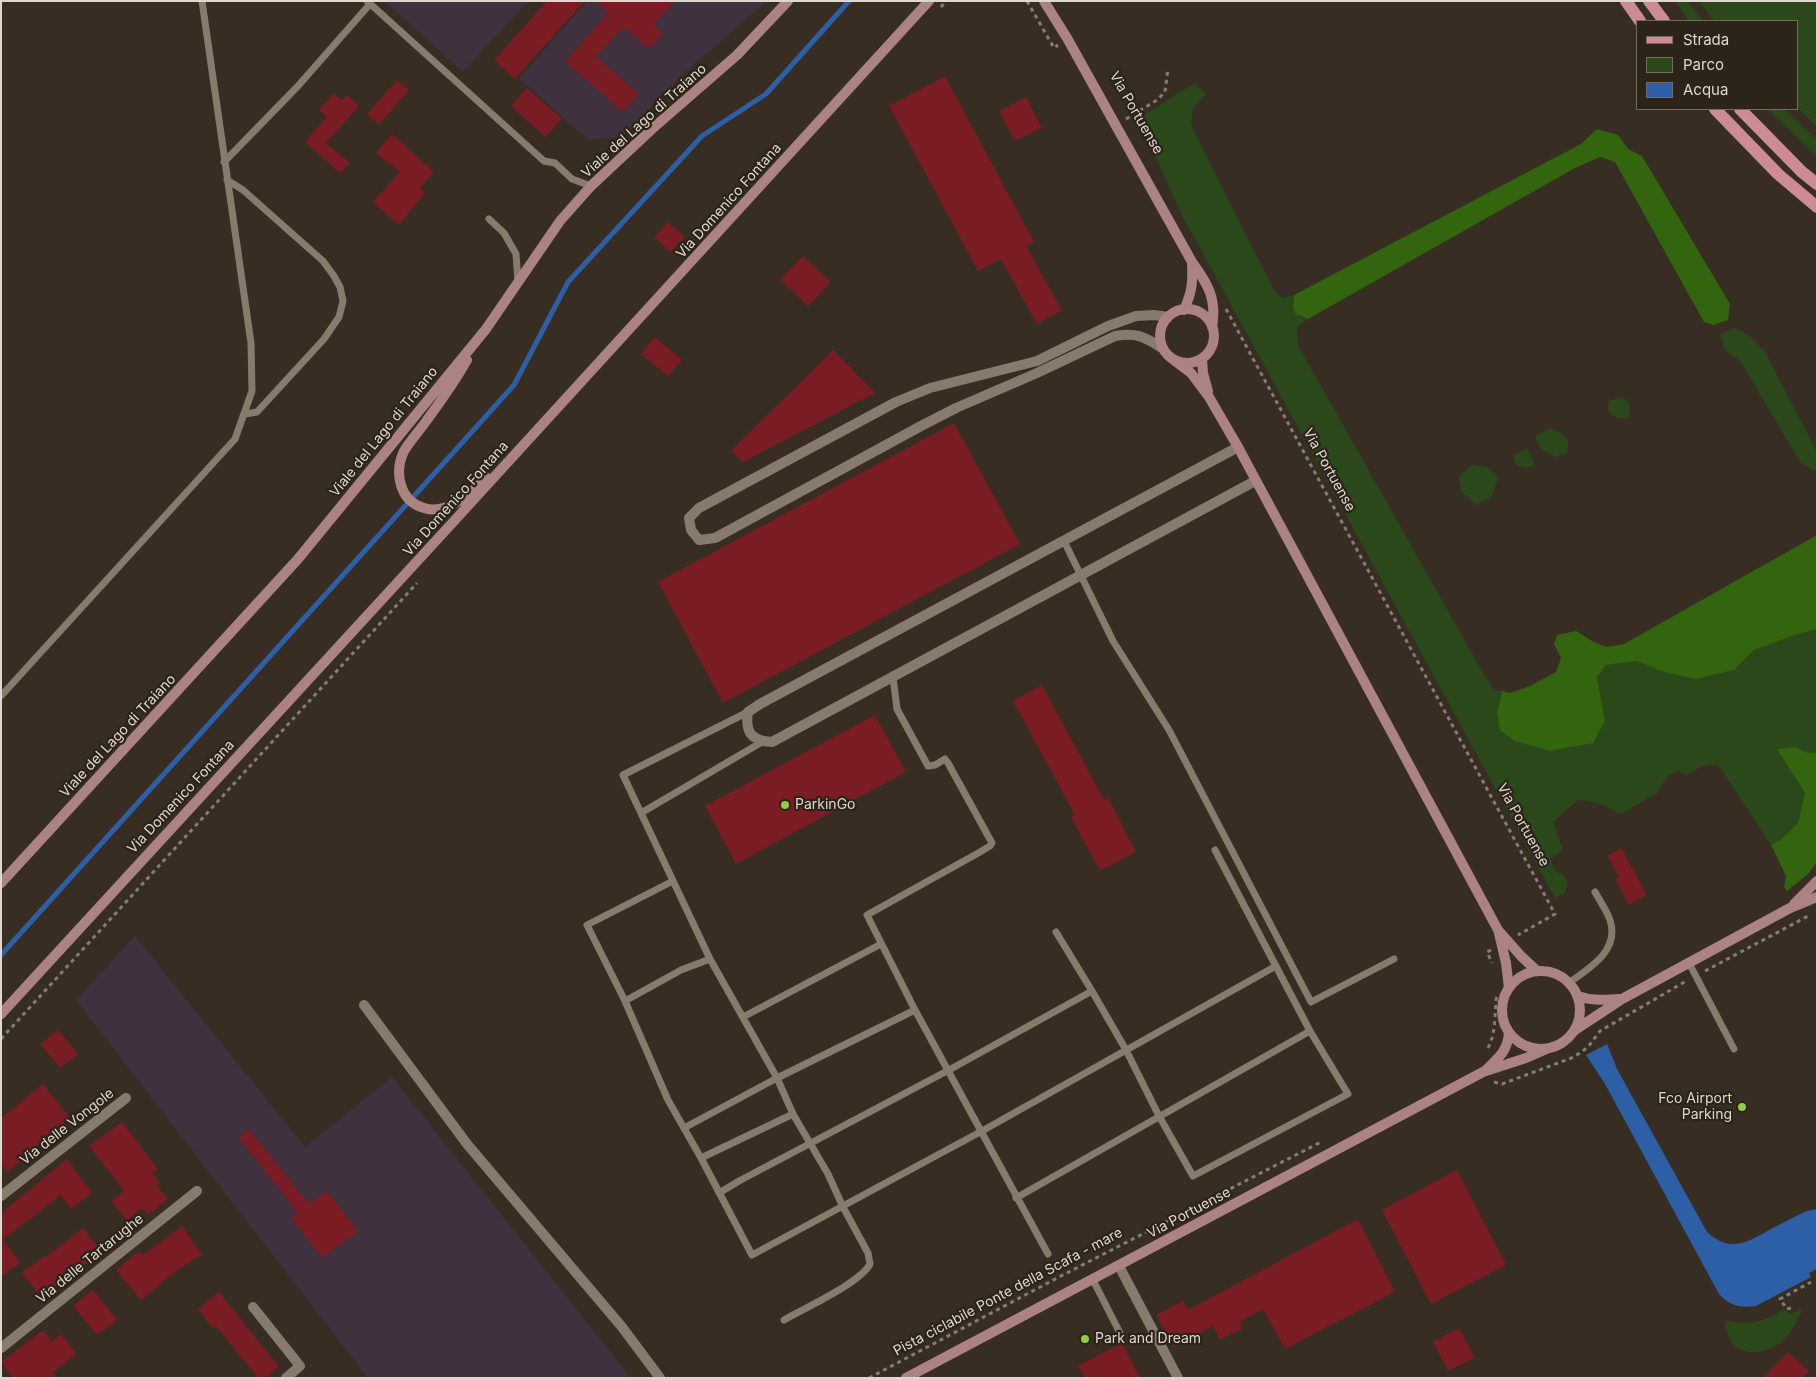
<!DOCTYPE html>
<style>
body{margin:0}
#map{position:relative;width:1818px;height:1379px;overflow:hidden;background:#372d22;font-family:Inter,sans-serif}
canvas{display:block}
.frame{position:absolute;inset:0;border:2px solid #ded8d1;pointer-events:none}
.legend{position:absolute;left:1636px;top:20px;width:162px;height:90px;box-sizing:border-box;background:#2d2419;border:1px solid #746c63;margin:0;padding:6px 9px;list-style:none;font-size:15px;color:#ded8d1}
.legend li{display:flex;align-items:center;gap:10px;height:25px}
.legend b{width:25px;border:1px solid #746c63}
</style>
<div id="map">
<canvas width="1818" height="1379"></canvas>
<div class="frame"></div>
<ul class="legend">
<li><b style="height:6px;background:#cc8b95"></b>Strada</li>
<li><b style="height:14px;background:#2a481a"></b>Parco</li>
<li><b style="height:14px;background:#2d5fa6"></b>Acqua</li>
</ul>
</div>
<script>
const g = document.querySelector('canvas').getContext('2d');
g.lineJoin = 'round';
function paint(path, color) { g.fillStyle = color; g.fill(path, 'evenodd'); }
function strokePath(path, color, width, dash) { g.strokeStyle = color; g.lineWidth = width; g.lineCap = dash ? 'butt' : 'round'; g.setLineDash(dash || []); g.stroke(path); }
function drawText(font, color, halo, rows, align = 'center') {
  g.font = font + ' Inter,sans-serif'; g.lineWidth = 4.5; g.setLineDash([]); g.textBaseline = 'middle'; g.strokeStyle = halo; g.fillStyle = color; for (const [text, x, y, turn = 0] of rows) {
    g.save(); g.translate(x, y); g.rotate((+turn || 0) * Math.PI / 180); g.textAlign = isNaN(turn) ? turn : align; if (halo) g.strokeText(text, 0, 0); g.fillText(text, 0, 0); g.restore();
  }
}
const commercial = new Path2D(`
 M384 1H528L463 72Z
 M587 1H767L683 74 623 136 588 140 519 78Z
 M135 936 305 1147 392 1077 631 1378H368L76 1000Z`);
const green = new Path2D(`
 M1675 1H1687L1703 21H1689Z
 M1699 1H1817V127L1797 107V21H1714Z
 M1195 83 1206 94 1193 108 1191 125 1274 290 1282 298 1294 295 1293 307 1296 314 1308 319 1297 327 1298 345 1483 673 1495 690 1502 691 1497 713 1605 721 1597 677 1606 665 1635 661 1661 671 1734 670 1754 650 1792 636 1817 629V752L1808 753 1795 747V777L1805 793 1798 823 1780 840 1771 845 1719 766C1707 762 1696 768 1687 775L1679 771 1669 775 1656 794 1621 814 1598 803 1578 800 1553 822 1563 850 1550 859 1556 872 1564 875 1568 885 1565 893 1555 898 1183 217 1139 121 1142 116Z
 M1767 109H1784L1817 139V156Z
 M1736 328 1751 337 1765 352 1817 452V469L1814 471 1800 462 1741 362 1725 350 1720 334Z
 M1618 398 1626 399 1629 405 1630 418H1617L1608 411 1609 401Z
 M1549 428 1560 432 1568 440 1567 453 1555 457 1541 449 1535 437Z
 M1527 449 1531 455 1534 465 1525 468 1516 465 1513 455Z
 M1471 465 1487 467 1498 477 1492 496 1477 505 1461 492 1459 477Z
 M1783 1309 1791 1314 1802 1309C1798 1321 1789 1337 1778 1344 1754 1360 1726 1353 1725 1321 1750 1325 1761 1324 1783 1309Z`);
const forest = new Path2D(`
 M1597 129 1618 135 1628 149 1642 156 1730 304 1728 320 1713 325 1704 322 1615 162 1600 157 1575 168 1308 319 1296 314 1293 308 1294 295 1581 144Z
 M1817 535V629L1792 636 1754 650 1734 670 1695 679 1661 671 1636 661 1606 665 1597 677 1605 721 1593 743 1549 751 1515 741 1500 730 1497 713 1502 691 1510 693 1530 686 1556 672 1561 658 1554 644 1557 635 1576 631 1594 642 1607 647 1624 644Z
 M1795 747 1808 753 1817 752V862L1808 874 1787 891 1784 887 1786 876 1771 845 1780 840 1798 823 1805 793 1777 749Z`);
const water = new Path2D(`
 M1607 1044 1617 1069 1707 1232C1730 1253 1747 1243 1771 1229 1783 1223 1795 1216 1807 1211L1817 1209V1269L1809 1273 1811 1277 1756 1306C1739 1308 1730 1306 1719 1294L1605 1084 1586 1055Z`);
const stream = new Path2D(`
 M1 955 514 385 568 282 702 136 766 94 849 1`);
const building = new Path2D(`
 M547 1H585L515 79 494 60Z
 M595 1H675L654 25 663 34 649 49 623 27 596 57 639 94 623 112 565 62 608 13Z
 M945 76 1034 242 1026 246 1062 310 1037 324 1001 259 978 271 889 106Z
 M397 80 409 90 379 125 367 114Z
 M527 88 562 119 545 137 511 106Z
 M334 93 342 100 347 95 359 106 326 143 350 163 340 173 305 142 327 117 319 110Z
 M1026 97 1042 128 1015 141 999 111Z
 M392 134 434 172 420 188 425 193 399 225 373 202 400 172 376 153Z
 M668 222 685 237 670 252 654 237Z
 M803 256 831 282 808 306 780 279Z
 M655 337 682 360 668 376 641 354Z
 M833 350 875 393 743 462 731 451Z
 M954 423 1020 544 723 703 658 582Z
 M1042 685 1104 800 1108 798 1136 852 1100 871 1071 817 1075 815 1013 701Z
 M875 715 906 772 736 864 705 806Z
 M1621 848 1647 895 1629 905 1615 879 1619 877 1608 856Z
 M58 1030 78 1054 60 1068 40 1044Z
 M43 1084 70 1118 35 1147 36 1149 7 1172 1 1165V1118Z
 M122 1122 158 1169 152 1173 160 1183 157 1186 168 1199 148 1215 142 1208 127 1221 111 1201 124 1191 89 1146Z
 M249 1129 309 1204 327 1191 358 1231 322 1258 291 1218 298 1213 238 1137Z
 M67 1159 92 1193 71 1209 61 1195 3 1240 20 1263 1 1277V1213Z
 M1457 1170 1506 1265 1431 1304 1382 1210Z
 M1358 1219 1395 1292 1285 1349 1263 1309 1240 1322 1243 1328 1220 1340 1213 1326 1174 1347 1156 1315 1183 1301 1188 1310Z
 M182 1226 202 1254 178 1270 141 1300 116 1270 139 1251 143 1255Z
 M83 1228 102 1252 42 1298 22 1273 44 1256 45 1258Z
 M93 1290 117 1320 97 1335 73 1306Z
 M219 1292 279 1367 265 1378H258L216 1326 213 1329 198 1309Z
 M1459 1328 1475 1358 1448 1371 1433 1342Z
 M43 1330 52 1342 61 1334 77 1354 53 1372 57 1378H13L1 1362Z
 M1122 1343 1140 1378H1085L1078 1366Z
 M1788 1352 1809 1371 1802 1378H1763Z`);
const path = new Path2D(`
 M1027 1 1054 48 1058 45
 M941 7 946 1
 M1126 119 1157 100 1165 92 1168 68
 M1226 309 1555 914 1518 935
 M1491 950 1487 952 1492 963
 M1705 971 1810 915
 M1 1039 417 583
 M1488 1048C1497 1031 1494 1011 1497 993
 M1494 1082 1502 1084 1574 1057 1588 1047 1600 1031 1688 980
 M1791 1308 1787 1309 1780 1299 1811 1282
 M869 1378 1059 1277 1321 1142`);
const lane = new Path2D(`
 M367 1 544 161 555 163 572 179 591 186
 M224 162 298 86 370 4
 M227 180 243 190 323 261 334 276 340 287 343 301 339 317 324 339 257 412 245 414
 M489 219 504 233 516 254 518 282
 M1064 541 1113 641 1169 730 1311 1002 1394 959
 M893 677 897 709 928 766 935 765 945 759 948 763 992 843 990 846 980 852 867 915 915 1010 1048 1254
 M1 696 235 439 252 391 251 343 202 1
 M748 712 623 775 710 959 777 1078 793 1114 828 1174 843 1207 868 1253 870 1264C860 1283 805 1308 784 1320
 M641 813 762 742
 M673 881 587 925 625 1001 668 1100 701 1158 752 1255 982 1131 1276 966
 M1056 932 1092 991 1126 1050 1159 1116 1193 1176 1348 1094 1310 1031
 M1689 963 1734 1049
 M1570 982C1590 968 1620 950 1610 920 1607 911 1600 901 1595 892
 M625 1001 681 970 710 959
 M743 1017 881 944
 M684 1128 777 1078 915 1010
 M701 1158 793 1114
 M719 1193 739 1181 949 1070 1092 991
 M1016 1198 1310 1031 1215 850
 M1093 1280 1120 1333`);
const street = new Path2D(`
 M1162 348C1145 337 1136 332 1115 336L1037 373 956 408 921 426 715 538 699 540 691 530 689 518 699 508 896 402 930 388 1037 361 1108 326 1136 316 1154 315 1168 317
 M1238 447 760 704 748 712C745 732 751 741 772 742L1255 481
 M364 1005 467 1144 622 1327 660 1378
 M1 1196 126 1098
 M1119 1266 1178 1378
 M253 1307 300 1366 286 1378
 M1 1348 197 1191`);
const secondary = new Path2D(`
 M1044 1 1067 38 1192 262C1208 284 1217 299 1212 327
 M1160 336a27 27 0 1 1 54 0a27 27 0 1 1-54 0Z
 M1184 310C1192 292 1193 283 1192 263
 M1202 359 1203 373 1208 391
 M467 360C455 381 441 401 427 420 420 430 410 441 404 451 394 472 399 501 424 508 448 516 471 492 487 478
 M1175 361 1191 373 1209 397 1238 447 1498 930 1521 956 1537 971
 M1 883 298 559 486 329 560 221 591 186 652 129 737 55 788 1
 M1794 904 1817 881
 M1499 933 1506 963 1509 988
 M1502 1010a39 39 0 1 1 78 0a39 39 0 1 1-78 0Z
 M1577 996C1592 1001 1606 1000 1621 999
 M1 1014C311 676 621 341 929 1
 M1575 1030 1622 999 1790 908 1817 897
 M1486 1070C1499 1057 1507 1052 1509 1033
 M906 1378 1483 1072 1526 1058 1549 1048`);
const primary = new Path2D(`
 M1626 1 1640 21
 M1649 1 1664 21
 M1715 109 1778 174 1817 207
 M1740 109 1802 172 1817 184`);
const markers = [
 [785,805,5,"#8fcd41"],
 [1742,1107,5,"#8fcd41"],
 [1085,1339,5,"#8fcd41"]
];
const streetNames = [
 ["Via Portuense",1136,113,60],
 ["Viale del Lago di Traiano",644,121,-42],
 ["Via Domenico Fontana",729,201,-48],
 ["Viale del Lago di Traiano",384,432,-51],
 ["Via Portuense",1329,470,61],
 ["Via Domenico Fontana",456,499,-48],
 ["Viale del Lago di Traiano",118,736,-47],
 ["Via Domenico Fontana",181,797,-47],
 ["Via Portuense",1523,825,61],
 ["Via delle Vongole",67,1127,-38],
 ["Via Portuense",1189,1213,-28],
 ["Via delle Tartarughe",90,1259,-39],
 ["Pista ciclabile Ponte della Scafa - mare",1008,1292,-28]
];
const poiNames = [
 ["ParkinGo",795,805],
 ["Fco Airport",1732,1099,"right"],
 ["Parking",1732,1115,"right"],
 ["Park and Dream",1095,1339]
];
paint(commercial, '#40313e');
paint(green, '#2a481a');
paint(forest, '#32650d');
paint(water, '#2d5fa6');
strokePath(stream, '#2d5fa6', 5);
paint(building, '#791c23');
strokePath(path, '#857d74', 3, [4, 4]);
strokePath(lane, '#877b6e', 7);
strokePath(street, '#877b6e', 10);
strokePath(secondary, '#aa8382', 10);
strokePath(primary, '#cc8b95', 12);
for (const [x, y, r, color] of markers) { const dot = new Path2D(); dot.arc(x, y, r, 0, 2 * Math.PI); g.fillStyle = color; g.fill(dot); strokePath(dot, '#2d2419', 2); }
drawText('14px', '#ded8d1', '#2d2419', streetNames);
drawText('14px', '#ded8d1', '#2d2419', poiNames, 'left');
</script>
